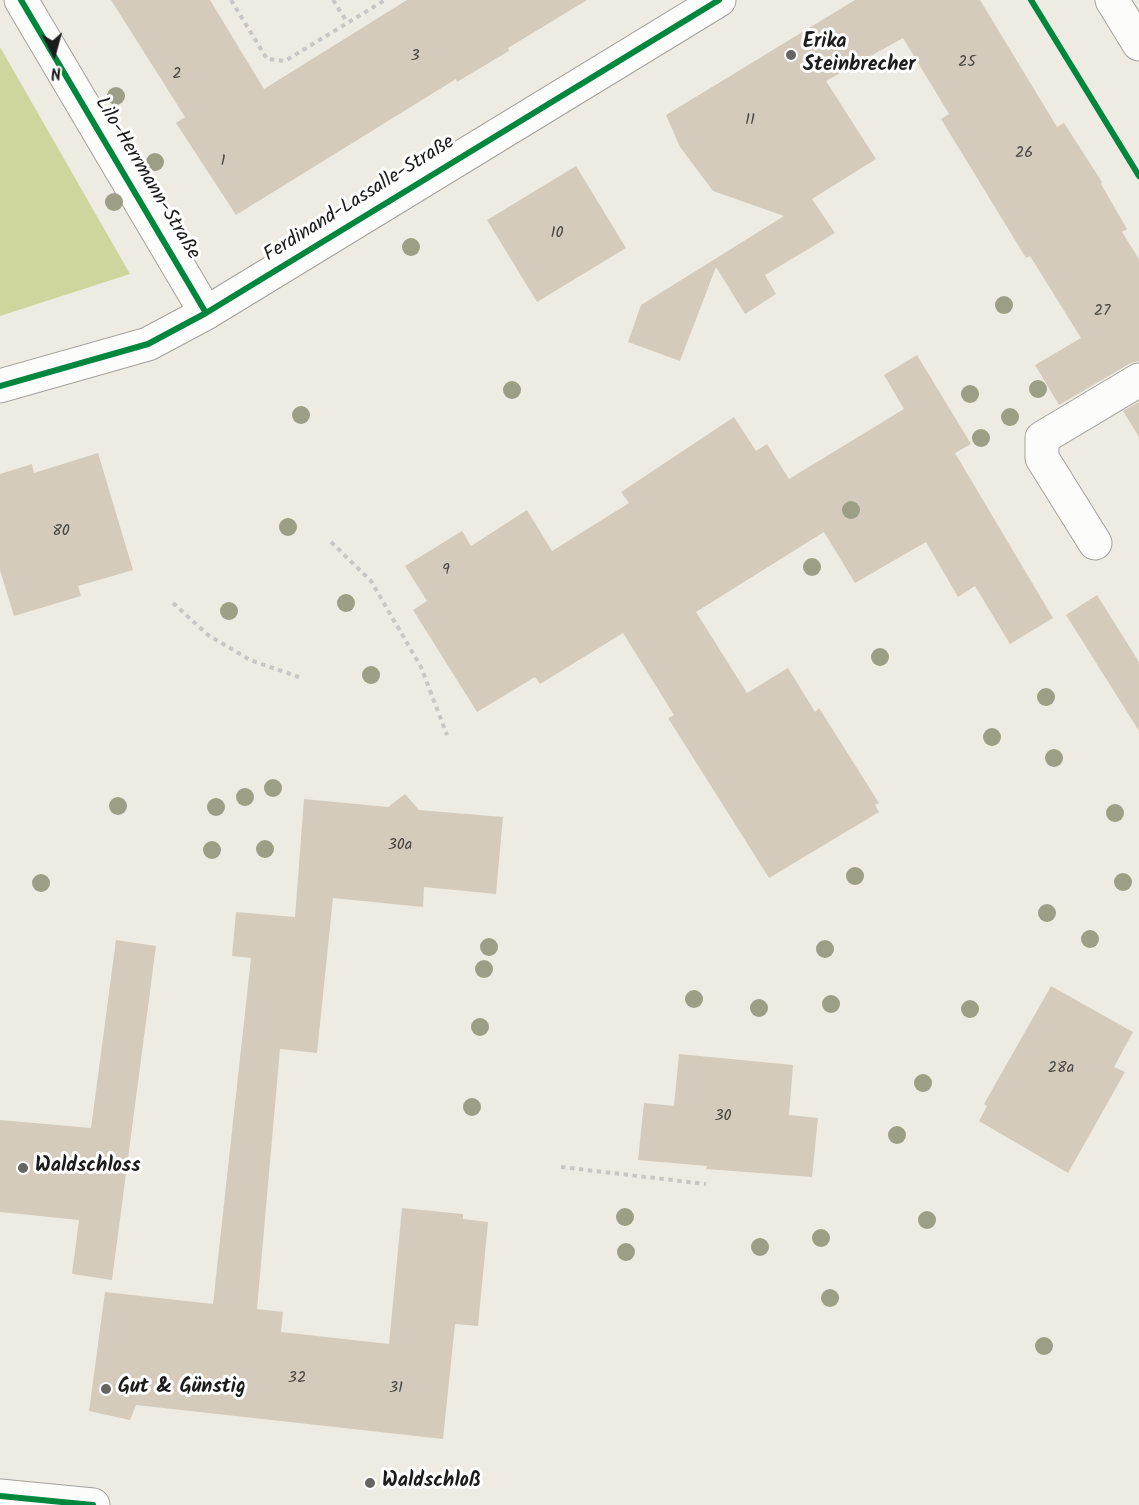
<!DOCTYPE html>
<meta charset="utf-8">
<style>
body{margin:0}
#map{position:relative;width:1139px;height:1505px;overflow:hidden;background:#eeece2;font-family:Kalam,sans-serif}
canvas{display:block}
.north{position:absolute;left:24px;top:24px;width:60px;height:60px;-webkit-text-stroke:4px #fff;paint-order:stroke;rotate:174deg;font-size:16px;font-weight:700;line-height:24px;text-align:center;color:#1c1c1c}
.north::after{content:'';display:block;margin:auto;width:21px;height:27px;background:#1c1c1c;clip-path:polygon(50% 0,100% 100%,50% 72%,0 100%)}
</style>
<div id="map">
<canvas width="1139" height="1505"></canvas>
<div class="north">N</div>
</div>
<script>
const g = document.querySelector('canvas').getContext('2d');
g.lineJoin = 'round';
function paint(path, color) { g.fillStyle = color; g.fill(path, 'evenodd'); }
function strokePath(path, color, width, dash) { g.strokeStyle = color; g.lineWidth = width; g.lineCap = dash ? 'butt' : 'round'; g.setLineDash(dash || []); g.stroke(path); }
function drawText(font, color, halo, rows, align = 'center') {
  g.font = font + ' Kalam,sans-serif'; g.lineWidth = 6; g.setLineDash([]); g.textBaseline = 'middle'; g.strokeStyle = halo; g.fillStyle = color; for (const [text, x, y, turn = 0] of rows) {
    g.save(); g.translate(x, y); g.rotate((+turn || 0) * Math.PI / 180); g.textAlign = isNaN(turn) ? turn : align; if (halo) g.strokeText(text, 0, 0); g.fillText(text, 0, 0); g.restore();
  }
}
const green = new Path2D(`
 M0 47 130 274 0 316Z`);
const building = new Path2D(`
 M111 0H210L264 89 407 0H587L508 48 509 51 457 82 456 79 236 215 176 123 185 117Z
 M855 0H980L1057 127 1064 123 1102 182 1101 184 1127 229 1122 232 1139 259V361L1129 364 1059 405 1035 365 1081 338 1030 256 1026 258 941 119 949 114 903 38 826 81 876 159 812 199 835 233 765 275 776 294 745 314 716 267 680 361 628 342 641 305 784 216 713 191 680 147 666 115Z
 M576 166 626 248 537 302 487 220Z
 M917 355 971 444 955 453 1053 618 1010 644 975 586 958 597 926 542 855 583 824 532 696 612 747 693 788 668 815 712 819 708 879 803 875 805 879 812 769 878 668 718 674 715 623 633 540 684 535 677 477 712 413 610 427 601 405 566 462 531 471 546 527 510 552 551 629 503 621 492 734 417 756 451 767 444 789 479 904 409 884 375Z
 M1139 402V437L1123 411Z
 M98 453 133 570 78 586 81 596 14 616 0 570V474L32 464 34 473Z
 M1097 595 1139 662V731L1066 615Z
 M405 794 419 810 503 817 496 894 424 887 423 907 333 898 317 1053 280 1049 257 1309 283 1312 281 1332 389 1344 402 1208 463 1214V1219L488 1222 478 1326 455 1324 443 1439 136 1405 130 1420 89 1411 105 1292 213 1304 251 958 232 956 236 912 295 917 304 799 388 807Z
 M116 940 156 946 112 1280 72 1274 79 1220 0 1212V1120L91 1128Z
 M1051 986 1133 1032 1114 1067 1125 1072 1068 1173 979 1121 987 1106 984 1104Z
 M679 1054 793 1065 789 1115 818 1118 812 1177 706 1169 707 1166 638 1160 644 1103 674 1106Z`);
const path = new Path2D(`
 M231 0 267 59 285 61 385 0
 M333 0 347 22
 M331 542 371 581 421 667 447 735
 M173 603 208 635 250 660 299 677
 M561 1167 706 1184`);
const minor = new Path2D(`
 M21 0 206 313
 M1112 0 1139 44
 M0 386 148 344 206 313 719 0
 M1095 543 1042 458V438L1139 380`);
const major = new Path2D(`
 M0 1496 93 1505`);
const cycleway = new Path2D(`
 M21 0 206 313
 M1031 0 1139 176
 M0 386 148 344 206 313 719 0
 M0 1496 93 1505`);
const trees = [
 [116,96],
 [155,162],
 [114,202],
 [411,247],
 [1004,305],
 [1038,389],
 [512,390],
 [970,394],
 [301,415],
 [1010,417],
 [981,438],
 [851,510],
 [288,527],
 [812,567],
 [346,603],
 [229,611],
 [880,657],
 [371,675],
 [1046,697],
 [992,737],
 [1054,758],
 [273,788],
 [245,797],
 [118,806],
 [216,807],
 [1115,813],
 [265,849],
 [212,850],
 [855,876],
 [1123,882],
 [41,883],
 [1047,913],
 [1090,939],
 [489,947],
 [825,949],
 [484,969],
 [694,999],
 [831,1004],
 [759,1008],
 [970,1009],
 [480,1027],
 [923,1083],
 [472,1107],
 [897,1135],
 [625,1217],
 [927,1220],
 [821,1238],
 [760,1247],
 [626,1252],
 [830,1298],
 [1044,1346]
];
const markers = [
 [791,55,6,"#666561"],
 [23,1168,6,"#666561"],
 [106,1389,6,"#666561"],
 [370,1483,6,"#666561"]
];
const numberNames = [
 ["3",415,57],
 ["25",967,63],
 ["2",177,75],
 ["11",750,121],
 ["26",1024,154],
 ["1",223,162],
 ["10",557,234],
 ["27",1102,312],
 ["80",61,532],
 ["9",446,571],
 ["30a",400,846],
 ["28a",1061,1069],
 ["30",723,1117],
 ["32",297,1379],
 ["31",396,1389]
];
const poiNames = [
 ["Erika",803,44],
 ["Steinbrecher",803,67],
 ["Waldschloss",35,1168],
 ["Gut & Günstig",118,1389],
 ["Waldschloß",382,1483]
];
const streetNames = [
 ["Lilo-Herrmann-Straße",146,179,59],
 ["Ferdinand-Lassalle-Straße",360,200,-32]
];
paint(green, '#ced69e');
paint(building, '#d5cbbc');
strokePath(minor, '#a3a19c', 35);
strokePath(major, '#a3a19c', 35);
strokePath(path, '#c8c7c5', 4, [4.5, 4.5]);
strokePath(minor, '#fcfcfb', 33);
strokePath(major, '#fcfcfb', 33);
strokePath(cycleway, '#00873e', 6);
g.fillStyle = '#9c9e86';
for (const [x, y] of trees) { g.beginPath(); g.arc(x, y, 9, 0, 2 * Math.PI); g.fill(); }
for (const [x, y, r, color] of markers) { const dot = new Path2D(); dot.arc(x, y, r, 0, 2 * Math.PI); g.fillStyle = color; g.fill(dot); strokePath(dot, '#fff', 2); }
drawText('16px', '#4a4844', null, numberNames);
drawText('bold 20px', '#1c1c1c', '#fff', poiNames, 'left');
drawText('20px', '#1c1c1c', '#fff', streetNames);
</script>
